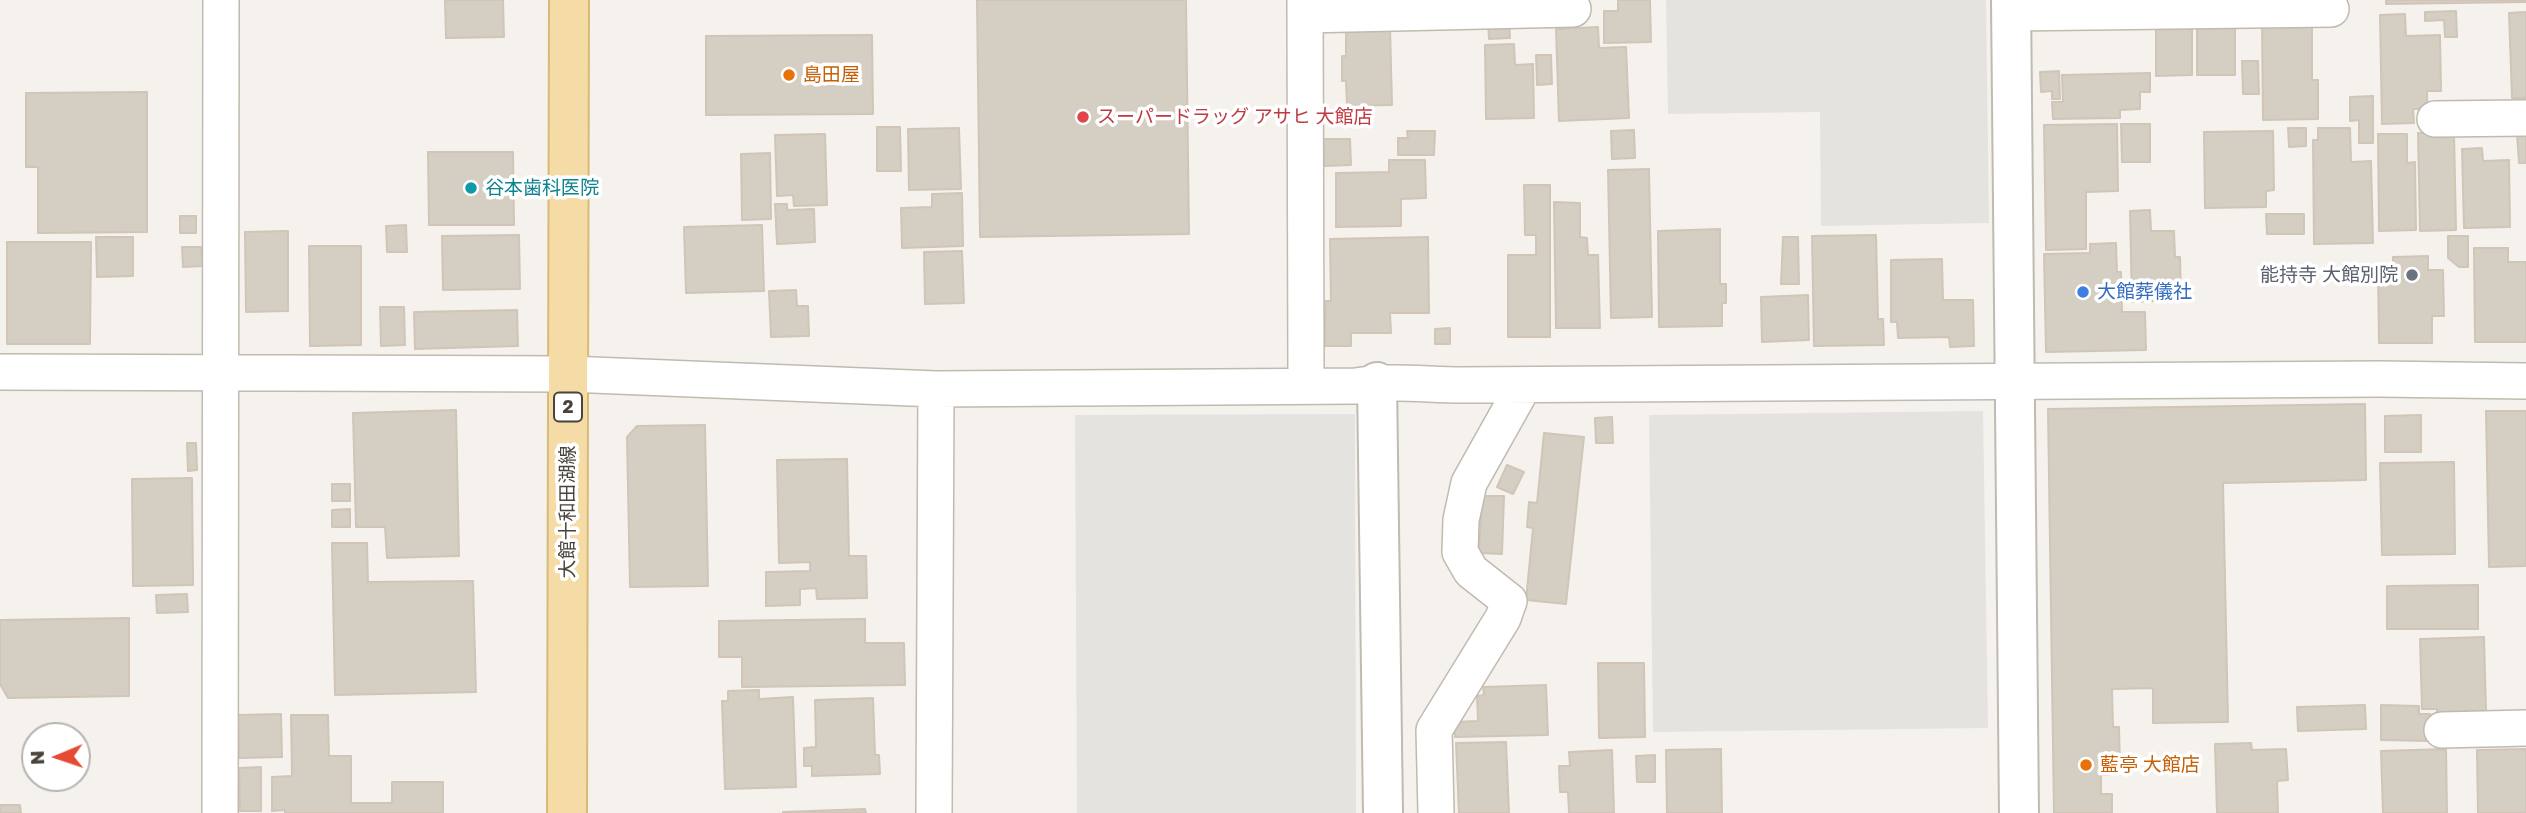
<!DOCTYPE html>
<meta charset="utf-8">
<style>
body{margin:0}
#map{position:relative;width:2526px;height:813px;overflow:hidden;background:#f5f2ed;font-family:"Golos Text",sans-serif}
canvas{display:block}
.north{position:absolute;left:21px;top:722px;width:70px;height:70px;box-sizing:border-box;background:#fff;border:2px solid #b6b4b1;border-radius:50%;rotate:268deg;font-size:19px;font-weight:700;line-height:28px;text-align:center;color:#49433b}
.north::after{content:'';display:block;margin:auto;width:24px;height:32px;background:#e54a34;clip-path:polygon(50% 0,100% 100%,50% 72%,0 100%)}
</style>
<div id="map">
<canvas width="2526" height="813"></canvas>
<div class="north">N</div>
</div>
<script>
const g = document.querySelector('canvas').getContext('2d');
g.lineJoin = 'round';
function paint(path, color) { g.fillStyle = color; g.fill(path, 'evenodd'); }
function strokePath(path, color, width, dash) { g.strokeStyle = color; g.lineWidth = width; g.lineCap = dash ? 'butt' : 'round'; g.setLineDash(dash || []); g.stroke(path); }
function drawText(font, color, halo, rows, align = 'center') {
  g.font = font + ' "Golos Text","Noto Sans JP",sans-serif'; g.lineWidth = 7; g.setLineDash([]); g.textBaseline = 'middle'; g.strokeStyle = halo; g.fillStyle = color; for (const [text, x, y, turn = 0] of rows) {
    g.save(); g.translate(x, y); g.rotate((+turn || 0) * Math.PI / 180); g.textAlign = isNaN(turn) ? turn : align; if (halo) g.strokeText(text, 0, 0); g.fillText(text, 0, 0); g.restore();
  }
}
const parking = new Path2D(`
 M1666 0H1986L1989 223 1821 226 1820 112 1668 114Z
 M1983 411 1988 728 1653 732 1649 415Z
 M1355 414 1356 813H1077L1075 415Z`);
const building = new Path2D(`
 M445 0H503L504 37 446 38Z
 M977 0H1186L1189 234 980 237Z
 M1618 0H1650L1651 42 1604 43V11H1618Z
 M2386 0H2526V2L2386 4Z
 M2456 11 2457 37H2445L2444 20 2425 21V12Z
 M2526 12V98H2512L2509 13Z
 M2405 14 2406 36 2440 35 2441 91H2427V109H2413L2414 123 2382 124 2380 15Z
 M1488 20H1509L1510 38 1489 39Z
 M2262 20 2312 26V80H2318V119L2263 120Z
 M2156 26 2192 27V75L2156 76Z
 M2197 26H2235V75H2197Z
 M1390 27 1392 105 1347 106 1346 81H1342V56H1346V28Z
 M1598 27 1599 48 1626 47 1629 118 1559 121 1556 29Z
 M872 35 873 114 706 115V36Z
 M1514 44 1515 65 1533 64 1534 118 1486 119 1485 45Z
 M1536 55H1551L1552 84 1537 85Z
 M2242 61H2258L2259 94H2243Z
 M2059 71 2060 99H2052V91L2041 92 2040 72Z
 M2150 73V92H2140V109L2120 110V118L2053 119 2052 102H2063L2062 75Z
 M147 92V232L38 233V167H26V93Z
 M2373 96V143H2359V120L2350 121V97Z
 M2117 124 2118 191 2086 192V249L2046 250 2044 125Z
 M2121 124H2150V162H2122Z
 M877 127H900L901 171H877Z
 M959 128 961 189 909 190 908 129Z
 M2288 128H2306V146L2289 147Z
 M2318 128H2350L2351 162 2371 161 2373 243 2314 244 2313 140H2318Z
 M1634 130 1635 158 1612 159 1611 131Z
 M1407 131H1435L1434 155H1398V138H1408Z
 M2273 131 2274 190 2266 191V207L2205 208 2204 132Z
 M2454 132 2456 230 2420 231 2418 133Z
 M2526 133V163H2519L2517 134Z
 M825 134 827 205 794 206 793 195 777 196 775 135Z
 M2378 134H2407V163L2415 162 2416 230 2379 231Z
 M1323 139H1350L1351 165 1324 166Z
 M2482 148 2483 161 2509 160 2510 227 2464 228 2462 149Z
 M428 152H513L514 225H429Z
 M770 153 771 219 742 220 741 154Z
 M1389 160H1425L1426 198 1401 199V226L1336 227V173L1389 172Z
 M1649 169 1652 317 1611 318 1608 170Z
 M1524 185H1550V337H1508V255H1536V235H1525Z
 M962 193 963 246 902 248 901 208 932 207V194Z
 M1554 202 1580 203V237L1587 238 1588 255H1598L1600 328H1556Z
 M775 204H787V210L814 209 815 242 777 244Z
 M2150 210 2151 231H2174L2175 257H2180L2181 300 2132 302 2130 211Z
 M2266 214H2304V234H2267Z
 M180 216H196V233H180Z
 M406 225 407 252H387L386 226Z
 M762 225 764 291 686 293 684 227Z
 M1720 229V284H1726V303H1722V326L1659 327 1658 231Z
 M288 231V311L246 312 245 232Z
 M519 235 520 289 443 290 442 236Z
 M1876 235 1878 319H1883L1884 345 1814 346 1812 236Z
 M2448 236H2468V267H2459L2448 258Z
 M96 237H133V276L97 277Z
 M1428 237 1429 313H1390L1391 333H1351V346H1325V301H1331L1330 239Z
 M1783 237H1798L1799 284H1781Z
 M7 242H91L90 344H7Z
 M2116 243 2117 272H2121L2122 312H2145L2146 350 2046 352 2044 254 2090 253V244Z
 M309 246H361V345L310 346Z
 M182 247H201L203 266 183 267Z
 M2474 248H2508V262H2526V342H2475Z
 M962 251 964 303 925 304 924 252Z
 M2428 256V270H2443L2444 316H2432V343H2379L2378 269H2393V257Z
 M1942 259 1943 300H1973L1974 346 1950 347 1949 337 1898 338 1897 322H1891V260Z
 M796 290 797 306H808L809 336 771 337 769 291Z
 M1808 295 1809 340 1762 342 1761 297Z
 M380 307H404L405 345 381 346Z
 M517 310 518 346 415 349 414 312Z
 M1450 328V344H1435V329Z
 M2365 404 2366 480 2223 483 2228 722 2153 723V688L2112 689 2113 727H2119L2120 768 2109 775H2101V794H2112V813H2054L2048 409Z
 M456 410 459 556 387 558 385 527H356L353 413Z
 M2486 411H2526V566L2489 567Z
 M2421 415V452H2385V416Z
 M1612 417 1613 443H1596L1595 418Z
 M705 425 708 586 630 587 627 437 637 426Z
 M1544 433 1584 437 1566 604 1526 600 1533 528 1527 527 1529 502 1537 503Z
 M187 443H196L197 470 188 471Z
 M847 459 849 556H866L867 598 817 599 816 588 800 589V605L766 606V572L810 571V562L779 563 777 460Z
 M2454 462 2455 554 2382 555 2380 463Z
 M1507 465 1524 472 1513 494 1497 487Z
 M192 478 193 585 133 586 132 479Z
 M332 484H350V501H332Z
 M1482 496H1504L1502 554 1479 553Z
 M350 509V527H332V510Z
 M332 543H367L368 582 473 581 476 692 335 695Z
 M2478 585V629H2387V586Z
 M187 594 188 612 157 613 156 595Z
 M129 618V696L8 698 0 684V620Z
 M865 619V643H904L905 685 742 687V657H719V621Z
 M2484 637 2486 712 2437 720V709H2422L2420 639Z
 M1598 663H1644L1645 737 1599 738Z
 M1546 685 1548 735 1455 737V722L1478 721 1477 696 1484 695 1483 687Z
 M759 690V699L793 697 796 787 725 789 722 701H728V691Z
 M873 698 875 755H879L880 774 812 776V766H804V748L816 747 815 700Z
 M2365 705 2366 729 2298 731 2297 707Z
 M2381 705 2419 706V714H2430L2429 741 2381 740Z
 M281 714 282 757 239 758 238 715Z
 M291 715H328L329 756H351V803H392V782H443V813H285V810L272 811V777L292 776Z
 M1506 742 1509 813H1459L1456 743Z
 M2251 743 2252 750 2286 749 2288 780 2277 781 2278 813H2217L2215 744Z
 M1721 749 1722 813H1667L1666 750Z
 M2446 749 2447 813H2383L2381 751Z
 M2526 749V813H2478L2477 750Z
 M1612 750 1614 813H1569L1568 792H1560L1559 766H1570L1569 752Z
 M1655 755V782H1637L1636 756Z
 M261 767V811H240L239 768Z
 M0 805H20L21 813H0Z
 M865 809 866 813H783V812Z`);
const minor = new Path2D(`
 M1305 0 1306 385
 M2011 13 2331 9
 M1305 15 1573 9
 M2435 119 2526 118
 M0 372 568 374 936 389 1356 386C1390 380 1427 385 1462 385L2379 379 2526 381
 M2442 730 2526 728
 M220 813 221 0
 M934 813 936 389
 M1436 813 1434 730 1503 618 1509 601 1471 571 1460 552 1461 520 1469 483 1524 385`);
const tertiary = new Path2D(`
 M2011 0 2019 813
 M1377 382 1383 813`);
const primary = new Path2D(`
 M567 813 569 0`);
const markers = [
 [789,75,7,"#e8710a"],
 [1083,117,7,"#e0444e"],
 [471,188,7,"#0f9aa8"],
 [2412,275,7,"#6b7280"],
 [2083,292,7,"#3f7fe0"],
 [2086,765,7,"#e8710a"]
];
const shields = [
 [568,407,28]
];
const shieldNames = [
 ["2",568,407]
];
const foodNames = [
 ["島田屋",803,75],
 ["藍亭 大館店",2100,765]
];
const healthNames = [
 ["スーパードラッグ アサヒ 大館店",1097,117]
];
const cultureNames = [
 ["谷本歯科医院",485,188]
];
const worshipNames = [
 ["能持寺 大館別院",2398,275]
];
const shopNames = [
 ["大館葬儀社",2097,292]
];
const streetNames = [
 ["大館十和田湖線",568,512,-90]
];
paint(parking, '#e4e3e0');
paint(building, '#d5cec3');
strokePath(building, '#d0c5b7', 2);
strokePath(minor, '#c0bab0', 38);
strokePath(tertiary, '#c0bab0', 42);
strokePath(primary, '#d9b976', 42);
strokePath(minor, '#fff', 35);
strokePath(tertiary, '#fff', 38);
strokePath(primary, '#f5dca6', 38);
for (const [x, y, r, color] of markers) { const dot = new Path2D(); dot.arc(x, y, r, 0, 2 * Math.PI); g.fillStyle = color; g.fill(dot); strokePath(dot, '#fff', 2.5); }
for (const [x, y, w] of shields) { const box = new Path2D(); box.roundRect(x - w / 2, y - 14.5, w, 29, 5); g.fillStyle = '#fff'; g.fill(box); strokePath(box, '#49433b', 2); }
drawText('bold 18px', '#49433b', null, shieldNames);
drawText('19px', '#c56008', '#fff', foodNames, 'left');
drawText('19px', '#be3a42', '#fff', healthNames, 'left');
drawText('19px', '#0d838f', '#fff', cultureNames, 'left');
drawText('19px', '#5b616d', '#fff', worshipNames, 'right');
drawText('19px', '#366cbe', '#fff', shopNames, 'left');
drawText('19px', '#49433b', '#fff', streetNames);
</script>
